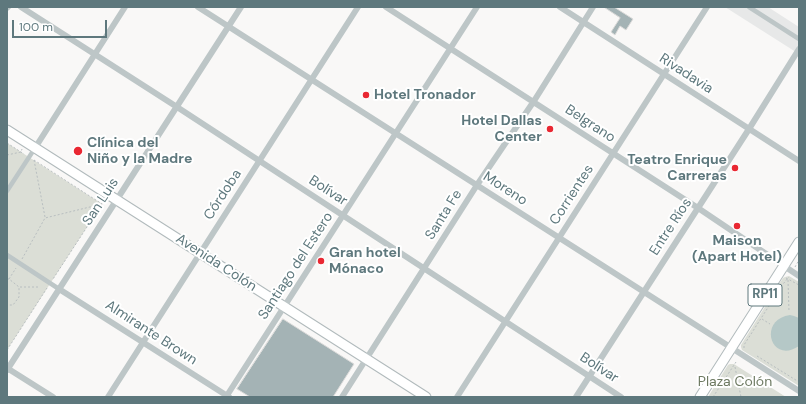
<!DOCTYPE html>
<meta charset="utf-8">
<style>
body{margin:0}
#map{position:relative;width:806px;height:404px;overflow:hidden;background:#f9f8f7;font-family:"DM Sans",sans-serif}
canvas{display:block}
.frame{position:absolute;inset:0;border:8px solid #5e787d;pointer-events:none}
.scale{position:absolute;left:12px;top:20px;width:95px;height:18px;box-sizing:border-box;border:2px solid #5e787d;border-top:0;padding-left:5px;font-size:12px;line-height:14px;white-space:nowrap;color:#5e787d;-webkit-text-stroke:3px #fff;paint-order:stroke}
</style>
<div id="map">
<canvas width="806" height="404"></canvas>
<div class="frame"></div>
<div class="scale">100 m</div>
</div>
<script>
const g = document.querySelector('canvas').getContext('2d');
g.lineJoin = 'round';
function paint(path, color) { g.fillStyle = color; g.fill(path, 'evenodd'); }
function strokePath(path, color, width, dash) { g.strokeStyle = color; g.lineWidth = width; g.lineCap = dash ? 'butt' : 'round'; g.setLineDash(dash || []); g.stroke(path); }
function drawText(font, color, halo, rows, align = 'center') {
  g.font = font + ' "DM Sans",sans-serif'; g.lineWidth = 4; g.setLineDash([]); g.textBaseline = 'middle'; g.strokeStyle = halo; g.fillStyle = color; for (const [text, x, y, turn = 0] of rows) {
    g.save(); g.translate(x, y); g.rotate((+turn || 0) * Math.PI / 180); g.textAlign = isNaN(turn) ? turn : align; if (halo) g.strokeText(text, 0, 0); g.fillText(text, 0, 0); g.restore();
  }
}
const built = new Path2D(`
 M725 7H768L799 27V54Z`);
const green = new Path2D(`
 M7 143 102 204 7 350Z
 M789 276 799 282V386L742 350 741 347V345L783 278 785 277Z
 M730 364H734L737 366 786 397H708L728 365Z`);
const water = new Path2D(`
 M790 315 794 316 799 318V346C771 365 757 320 790 315Z`);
const building = new Path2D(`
 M604 7H614L633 19 626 30 620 26 615 35 611 32 620 18Z
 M283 319 354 364 333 397H250L237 389Z`);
const path = new Path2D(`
 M7 143 24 154
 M7 155 21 152 22 149
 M34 160 102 204 53 279
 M34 160 45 217
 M22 259 45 218 102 204 104 202
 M795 267 799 260
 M786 278 799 285
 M7 279H9L19 287V297L13 305H7
 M9 279 16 268
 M788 280 789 311
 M20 287H40
 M762 319 770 324
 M744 348V345L783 284 789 277
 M7 350 47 288
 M757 356 799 382
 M735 367 741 397
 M713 397 736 362`);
const pedestrian = new Path2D(`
 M749 7 799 39
 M7 191 35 148
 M7 255 59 289`);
const minor = new Path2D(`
 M21 7 177 107 621 397
 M198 7 799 391
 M386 7 698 208 799 276
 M560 7 799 161
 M7 8 8 7
 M35 148 125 7
 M59 289 229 397
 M7 368 53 397
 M7 370 241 7
 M108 397 358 7
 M226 397 477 7
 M342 397 477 185 534 101 593 7
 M457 397 707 7
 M576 397 749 129 799 49`);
const primary = new Path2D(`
 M7 130 426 397
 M700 397 799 242`);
const markers = [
 [366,95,4,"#e92732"],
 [550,129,4,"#e92732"],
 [78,151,5,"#e92732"],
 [735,168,4,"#e92732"],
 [737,226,4,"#e92732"],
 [321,261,4,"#e92732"]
];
const shields = [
 [765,295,34]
];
const shieldNames = [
 ["RP11",765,295]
];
const streetNames = [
 ["Rivadavia",686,74,33],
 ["Belgrano",590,124,33],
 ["Moreno",505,189,33],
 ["Bolívar",328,191,33],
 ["Córdoba",223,195,-57],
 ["Corrientes",572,195,-57],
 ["San Luis",101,202,-57],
 ["Santa Fe",444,215,-58],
 ["Entre Ríos",671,227,-57],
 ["Avenida Colón",216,263,33],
 ["Santiago del Estero",296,266,-57],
 ["Almirante Brown",151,333,33],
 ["Bolívar",599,368,33]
];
const poiNames = [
 ["Hotel Tronador",374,95],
 ["Hotel Dallas",542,121,"right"],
 ["Center",542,137,"right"],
 ["Clínica del",87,143],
 ["Niño y la Madre",87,159],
 ["Teatro Enrique",727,160,"right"],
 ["Carreras",727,176,"right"],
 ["Maison",737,241,"center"],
 ["(Apart Hotel)",737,257,"center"],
 ["Gran hotel",329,253],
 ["Mónaco",329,269]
];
const parkNames = [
 ["Plaza Colón",735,382]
];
paint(built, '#e7e8e8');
paint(green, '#dbded6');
paint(water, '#b5c8c7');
paint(building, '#a4b3b5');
strokePath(building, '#dbdad9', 1);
strokePath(primary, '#b1babc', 11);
strokePath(path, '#b8bec0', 1, [2, 2]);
strokePath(pedestrian, '#bdc6c7', 4.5);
strokePath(minor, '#bdc6c7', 6);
strokePath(primary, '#fff', 9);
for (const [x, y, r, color] of markers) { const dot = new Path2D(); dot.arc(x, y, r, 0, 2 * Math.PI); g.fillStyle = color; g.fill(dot); strokePath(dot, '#fff', 1.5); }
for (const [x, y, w] of shields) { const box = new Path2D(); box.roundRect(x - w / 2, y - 11, w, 22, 3); g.fillStyle = '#fff'; g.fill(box); strokePath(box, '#5e787d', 1); }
drawText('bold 13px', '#5e787d', null, shieldNames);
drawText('14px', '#5e787d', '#fff', streetNames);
drawText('bold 14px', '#5e787d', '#fff', poiNames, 'left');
drawText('14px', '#6e7a62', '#fff', parkNames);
</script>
